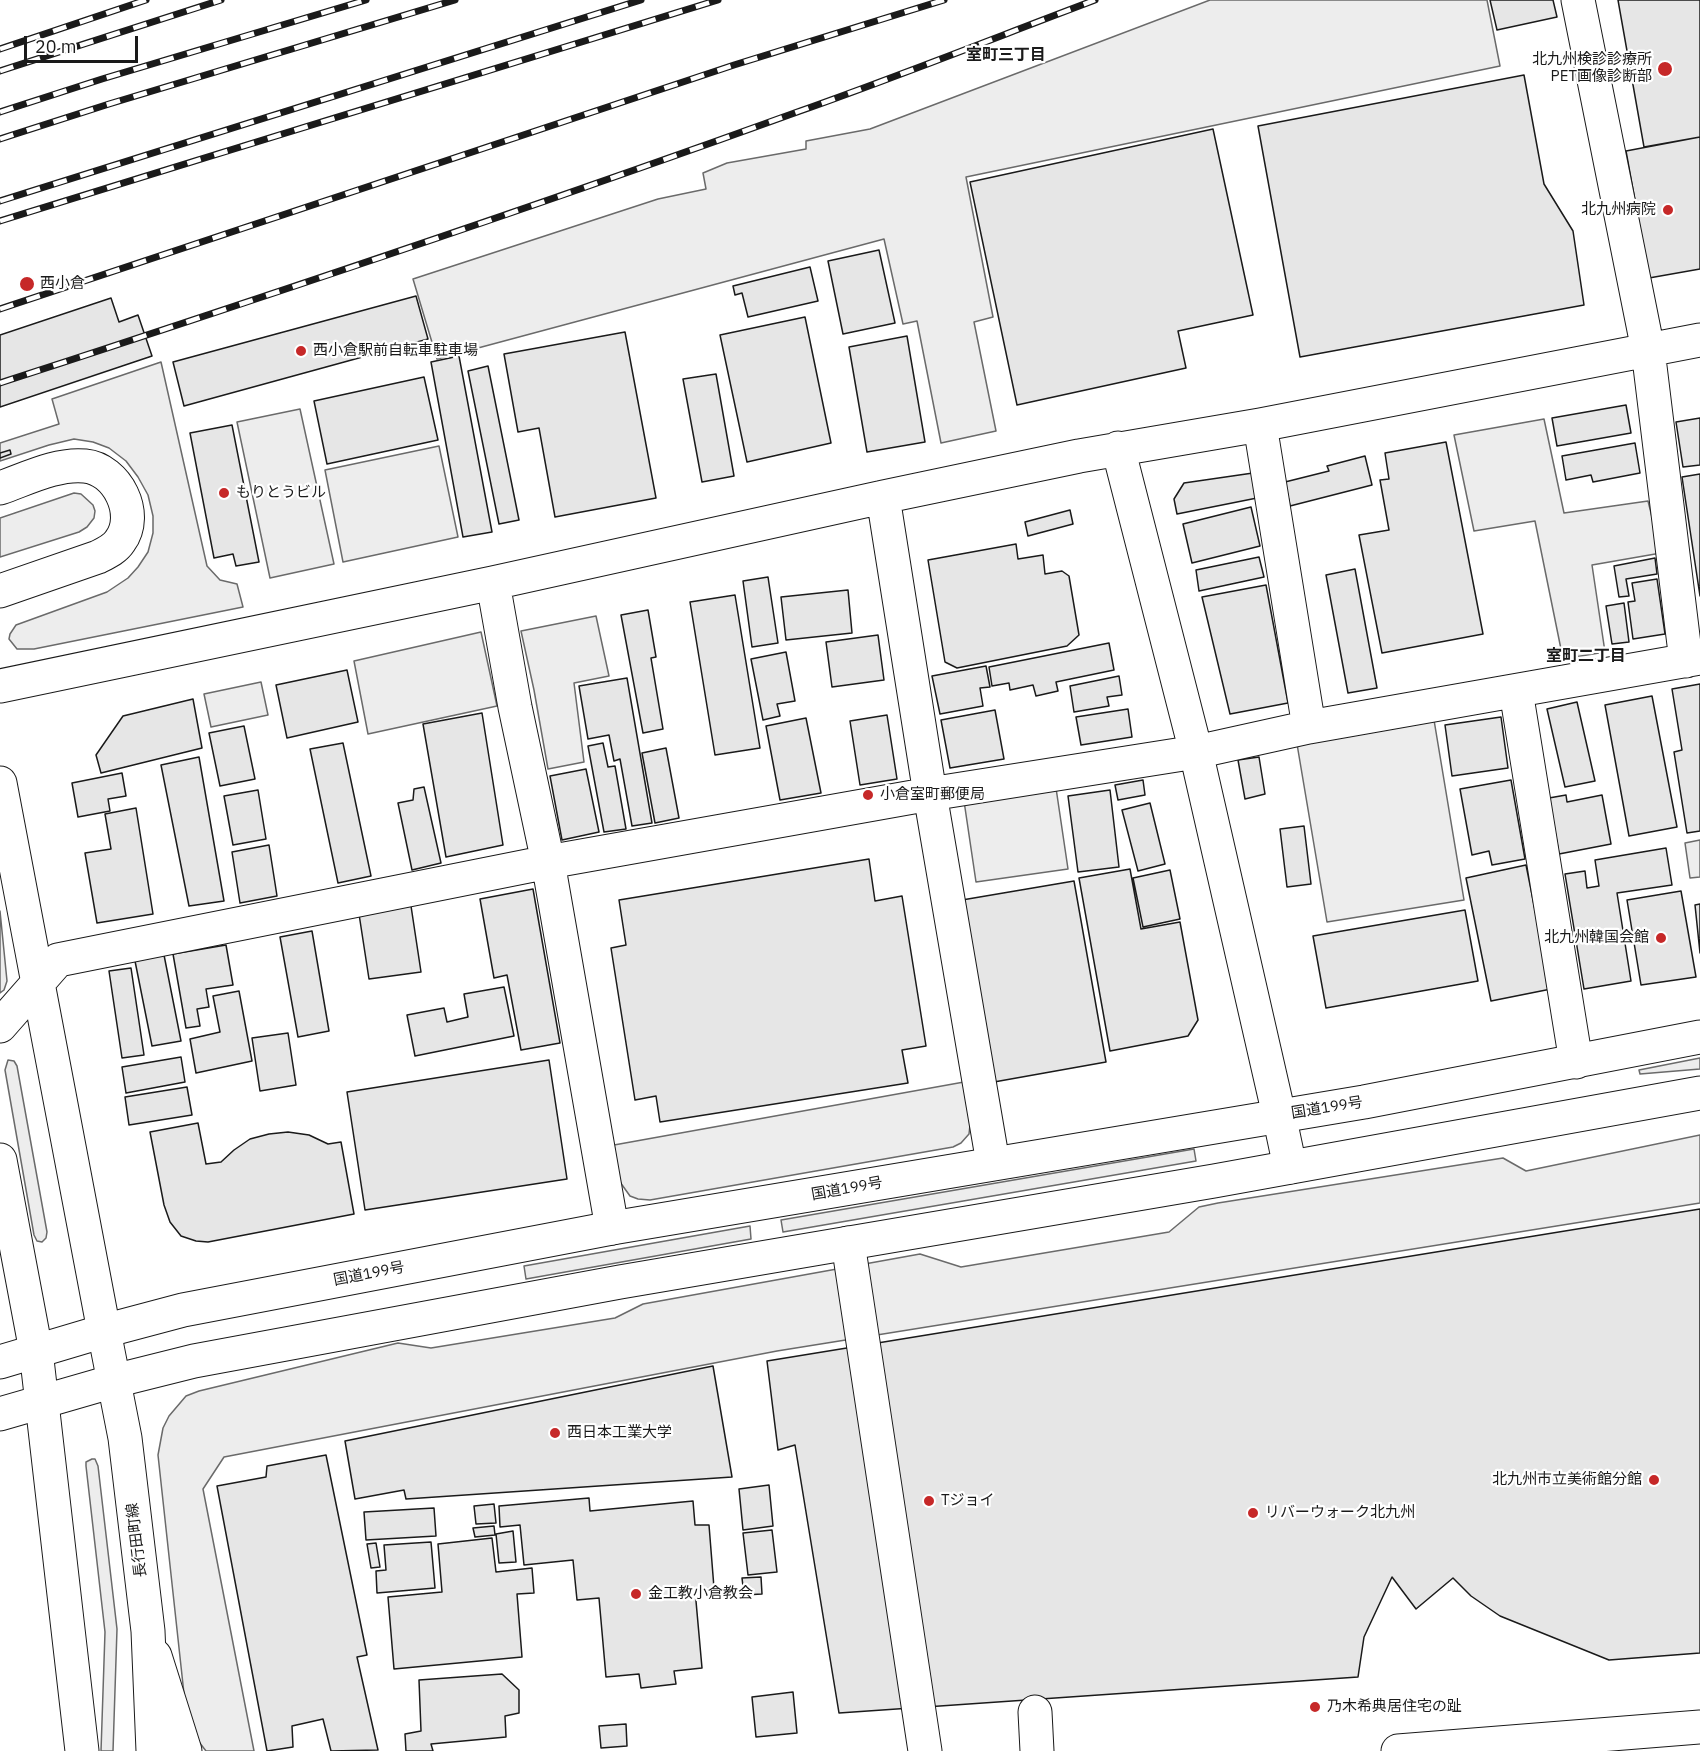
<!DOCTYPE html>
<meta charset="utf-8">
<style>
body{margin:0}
#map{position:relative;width:1700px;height:1751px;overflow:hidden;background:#fff;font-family:"IBM Plex Sans",sans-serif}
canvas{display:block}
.scale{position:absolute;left:24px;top:36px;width:114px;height:27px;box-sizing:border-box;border:3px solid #1a1a1a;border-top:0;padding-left:8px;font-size:18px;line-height:21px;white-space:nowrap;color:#1a1a1a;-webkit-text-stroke:4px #fff;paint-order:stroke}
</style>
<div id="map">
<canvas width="1700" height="1751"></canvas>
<div class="scale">20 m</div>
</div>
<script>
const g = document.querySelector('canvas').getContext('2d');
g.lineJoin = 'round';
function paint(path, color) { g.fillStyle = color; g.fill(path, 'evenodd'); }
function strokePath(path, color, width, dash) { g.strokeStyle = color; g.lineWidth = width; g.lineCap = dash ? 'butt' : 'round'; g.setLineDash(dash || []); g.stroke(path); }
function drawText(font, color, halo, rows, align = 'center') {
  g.font = font + ' "IBM Plex Sans","Noto Sans JP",sans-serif'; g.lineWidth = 4.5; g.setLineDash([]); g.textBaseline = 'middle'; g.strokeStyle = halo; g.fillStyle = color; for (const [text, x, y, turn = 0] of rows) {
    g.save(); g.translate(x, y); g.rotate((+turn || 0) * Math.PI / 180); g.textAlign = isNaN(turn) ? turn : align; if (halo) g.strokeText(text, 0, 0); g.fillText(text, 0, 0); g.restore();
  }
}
const built = new Path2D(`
 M1210 0H1487L1500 66 966 177 993 317 974 322 996 431 941 443 917 321 903 324 884 239 437 359 413 279 658 199 706 189 703 173 727 163 806 149V141L870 129Z
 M161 362 207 566 220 580 237 584 243 607 34 649H17L9 639 10 634 16 625 107 592 128 578 138 567 148 552 153 533V516L148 495 138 477 126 461 109 448 93 442 74 439 49 445 0 461V443L59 424 52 399Z
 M300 409 334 564 270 578 237 422Z
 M1544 419 1564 513 1648 501 1661 553 1592 565 1605 652 1563 659 1535 521 1474 531 1454 435Z
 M439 446 458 537 343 562 325 470Z
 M74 493 81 494 93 505 95 511 94 518 87 527 79 532 0 557V518Z
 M596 616 609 676 574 683 584 762 548 769 534 690 521 631Z
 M481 632 497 706 368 734 354 661Z
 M261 682 268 715 211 727 204 694Z
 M1434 720 1464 900 1327 922 1297 744Z
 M1056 788 1068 869 976 882 964 801Z
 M1700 840V877L1690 878 1685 843Z
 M0 911 7 981 4 990 0 993Z
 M1700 1058V1069L1640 1074 1639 1070Z
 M8 1060 14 1061 17 1066 47 1232 46 1238 42 1242 37 1241 34 1235 5 1070Z
 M964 1082 970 1125 969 1134 961 1143 953 1147 650 1200 638 1199 630 1196 620 1182 614 1145Z
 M1700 1135V1203L777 1351 224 1457 203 1489 254 1751H206L196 1738 185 1703 158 1455 163 1428 169 1416 186 1396 199 1391 398 1343 431 1348 615 1318 643 1304 920 1254 961 1267 1169 1232 1199 1207 1218 1203 1503 1158 1526 1171Z
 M1194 1149 1196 1161 783 1232 781 1220Z
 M750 1226 751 1239 526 1279 524 1266Z
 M92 1459H95L98 1466 117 1629 113 1751H101L105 1632 86 1466V1462Z`);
const building = new Path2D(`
 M1490 0H1553L1557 17 1497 30Z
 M1618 0H1700V137L1644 147Z
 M1524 75 1544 184 1573 231 1584 305 1300 357 1258 126Z
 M1213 129 1253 315 1178 331 1186 368 1017 405 970 182Z
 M1700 137V269L1649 278 1626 151Z
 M879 250 895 323 843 334 828 261Z
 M810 267 818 301 748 317 742 293 735 295 733 286Z
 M416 296 428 339 184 406 173 362Z
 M111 298 119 322 138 315 152 356 0 407V335Z
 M805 317 831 443 747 462 720 335Z
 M625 332 656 498 555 517 539 428 518 432 504 354Z
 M907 336 925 442 867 452 849 347Z
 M459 356 492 532 463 537 431 362Z
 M488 366 519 520 499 524 468 371Z
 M716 374 734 476 702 482 683 379Z
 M424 377 438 440 327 464 314 401Z
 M1626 405 1631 433 1557 446 1552 418Z
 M1700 418V465L1683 467 1676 422Z
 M232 425 259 562 236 566 233 554 214 558 190 433Z
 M1446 442 1483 634 1382 653 1359 535 1389 530 1380 480 1389 479 1385 453Z
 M1635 443 1640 473 1593 482 1591 475 1566 480 1562 456Z
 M10 450 11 454 0 458V453Z
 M1365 456 1372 485 1290 506 1285 482 1329 471 1327 466Z
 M1253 473 1257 498 1177 514 1174 499 1184 483Z
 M1700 474V596L1682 477Z
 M1251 507 1260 546 1192 563 1183 524Z
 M1070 510 1073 524 1028 536 1025 522Z
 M1016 544 1018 559 1043 555 1045 574 1062 571 1069 576 1079 635 1067 646 957 668 945 662 928 560Z
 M1259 557 1264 577 1199 591 1196 570Z
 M1655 558 1657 574 1626 579 1629 596 1619 597 1614 566Z
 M1355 569 1377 688 1348 693 1326 575Z
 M768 577 778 643 752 647 743 581Z
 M1657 579 1665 634 1633 639 1628 602 1635 601 1632 583Z
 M1266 585 1288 703 1230 714 1202 597Z
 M848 590 852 633 786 640 781 597Z
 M735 595 760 748 715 755 690 602Z
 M1624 603 1629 642 1612 644 1606 606Z
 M648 610 656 657 651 658 663 729 643 733 621 615Z
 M878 635 884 680 832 687 826 642Z
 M1109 643 1114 670 1056 682 1058 691 1036 696 1033 685 1010 690 1009 683 992 686 989 667Z
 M786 652 795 701 777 704 780 716 763 720 751 659Z
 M986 666 990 687 980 688 983 706 940 714 932 676Z
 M347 670 358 722 287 738 276 685Z
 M1119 676 1122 695 1107 697 1109 706 1074 712 1070 686Z
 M627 678 652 823 632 826 620 759 614 761 609 735 588 739 579 686Z
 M1700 684V831L1687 833 1674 752 1682 750 1672 689Z
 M1652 696 1677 827 1629 836 1605 705Z
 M193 699 202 748 101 773 96 755 123 716Z
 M1577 702 1595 781 1565 787 1547 709Z
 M1128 709 1132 737 1081 745 1076 717Z
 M995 710 1004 759 950 768 941 720Z
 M482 713 503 845 446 857 423 724Z
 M887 715 897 779 860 785 850 721Z
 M1501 717 1508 768 1452 776 1445 725Z
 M806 718 821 793 780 800 766 726Z
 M244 726 255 779 220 786 209 733Z
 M343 743 371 876 338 883 310 749Z
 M603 743 608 767 615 766 626 829 604 832 588 746Z
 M666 748 679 818 655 823 642 753Z
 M199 757 224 901 189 906 161 765Z
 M1259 757 1265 794 1245 799 1238 760Z
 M586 769 599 832 562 840 550 776Z
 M122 773 126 796 108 799 110 811 78 817 72 783Z
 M1143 780 1145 795 1118 800 1115 785Z
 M1511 780 1525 859 1492 865 1489 851 1472 855 1460 789Z
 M424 787 441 863 412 870 398 803 413 800 414 789Z
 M258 790 266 839 233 845 224 796Z
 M1110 790 1119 867 1078 872 1068 796Z
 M1566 795 1567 802 1602 795 1611 844 1559 854 1549 798Z
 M1150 803 1165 864 1138 871 1122 810Z
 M136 808 153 914 97 923 85 853 111 849 105 814Z
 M1304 826 1311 884 1287 887 1280 829Z
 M269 845 277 896 240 903 232 852Z
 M1666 848 1672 885 1617 893 1631 981 1584 989 1565 874 1585 871 1587 888 1599 886 1595 860Z
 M869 859 875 901 902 896 926 1046 902 1050 908 1083 660 1122 656 1096 635 1100 611 948 626 945 619 900Z
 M1526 865 1551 989 1491 1001 1466 878Z
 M1130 869 1141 929 1180 922 1198 1020 1188 1036 1110 1051 1079 878Z
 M1170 870 1180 919 1143 927 1133 878Z
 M1074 881 1106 1062 994 1082 962 900Z
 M533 889 560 1043 521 1050 507 975 494 978 480 899Z
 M1681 891 1696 977 1641 985 1627 900Z
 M1700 904V953L1695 905Z
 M411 906 421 972 369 979 359 914Z
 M1465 910 1478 981 1326 1008 1313 936Z
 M312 931 329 1031 298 1037 280 937Z
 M226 945 233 985 206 989 209 1007 197 1009 200 1026 186 1028 173 954Z
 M164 955 181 1041 152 1046 135 961Z
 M131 968 144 1055 122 1058 109 971Z
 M504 987 514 1036 415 1056 407 1015 444 1008 447 1022 468 1017 464 994Z
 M239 991 252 1061 196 1073 190 1039 220 1032 213 996Z
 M288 1033 296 1085 260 1091 252 1038Z
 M181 1057 185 1082 126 1093 122 1067Z
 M549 1060 567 1179 365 1210 347 1092Z
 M187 1087 192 1115 129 1125 125 1097Z
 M198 1123 206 1164 221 1162 234 1150 250 1139 269 1134 288 1132 309 1135 328 1144 341 1142 354 1214 208 1242 196 1241 181 1236 170 1222 164 1205 150 1132Z
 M1700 1209V1653L1609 1660 1500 1616 1471 1596 1453 1578 1416 1609 1392 1577 1364 1637 1358 1677 839 1713 795 1445 778 1450 767 1361Z
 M713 1366 732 1477 406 1499 404 1490 355 1499 345 1441Z
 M326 1455 367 1655 357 1657 378 1750 331 1751 323 1719 292 1726 293 1747 267 1751 217 1486 266 1477 267 1466Z
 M769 1485 773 1526 743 1530 739 1489Z
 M589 1498 590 1511 693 1501 695 1525H709L714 1588 695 1590 702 1668 674 1671 676 1684 641 1688 639 1674 606 1677 599 1598 577 1600 573 1560 524 1565 520 1525 500 1527 499 1506Z
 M494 1504 496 1523 476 1524 474 1506Z
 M434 1508 436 1536 366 1540 364 1512Z
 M494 1526 495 1535 475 1537 473 1528Z
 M772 1530 777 1572 748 1575 743 1533Z
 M513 1531 516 1562 499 1563 496 1534Z
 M492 1538 496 1572 532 1568 534 1593 517 1594 522 1657 394 1669 388 1597 442 1592 438 1544Z
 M431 1542 435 1588 377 1593 376 1571 386 1570 384 1545Z
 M376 1543 380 1567 371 1568 367 1544Z
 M761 1577 762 1594 744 1595 742 1578Z
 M502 1674 519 1690V1713L505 1716 506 1737 431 1744 433 1751H406L405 1734 421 1731 419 1680Z
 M793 1692 797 1733 756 1737 752 1697Z
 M626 1724 627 1746 601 1748 599 1726Z`);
const minor = new Path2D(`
 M1578 0 1648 350 1686 661
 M1260 425 1309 727
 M1118 448 1196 752 1279 1115 1290 1167
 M0 488C26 479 57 463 85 466 117 469 140 514 120 541 115 549 106 553 98 557L0 591
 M883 497 930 794 993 1163
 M493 583 515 707 548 862 612 1228
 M0 686 493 583 883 497 1079 456 1260 425 1700 340
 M1516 691 1576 1062
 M0 783 104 1331
 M0 1026 58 960 548 862 930 794 1196 752 1309 727 1700 658
 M0 1160 36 1351
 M848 1243 925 1751
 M155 1656 185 1751
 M1035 1712 1037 1751
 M1398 1751 1700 1727`);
const major = new Path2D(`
 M104 1331 125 1438 148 1631 153 1751
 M36 1351 82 1751`);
const highway = new Path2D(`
 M0 1362 104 1331 183 1310 612 1228 1364 1102 1700 1037
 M0 1414 114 1381 194 1361 620 1282 1214 1181 1700 1093`);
const rail = new Path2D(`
 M0 49 146 0
 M0 71 221 0
 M0 112 102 79 366 0
 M0 139 109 104 455 0
 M0 201 641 0
 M0 221 718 0
 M0 309 734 65 944 0
 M0 383C268 296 535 207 800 111 899 76 997 37 1095 0`);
const markers = [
 [1665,69,8,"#c62828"],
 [1668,210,6,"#c62828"],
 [27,284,8,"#c62828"],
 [301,351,6,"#c62828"],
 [224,493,6,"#c62828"],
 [868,795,6,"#c62828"],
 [1661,938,6,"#c62828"],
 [555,1433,6,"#c62828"],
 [1654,1480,6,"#c62828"],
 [929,1501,6,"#c62828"],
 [1253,1513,6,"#c62828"],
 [636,1594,6,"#c62828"],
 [1315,1707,6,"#c62828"]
];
const poiNames = [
 ["北九州検診診療所",1652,60,"right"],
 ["PET画像診断部",1652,77,"right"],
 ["北九州病院",1656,210,"right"],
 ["西小倉",40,284],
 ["西小倉駅前自転車駐車場",313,351],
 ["もりとうビル",236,493],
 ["小倉室町郵便局",880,795],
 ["北九州韓国会館",1649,938,"right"],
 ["西日本工業大学",567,1433],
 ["北九州市立美術館分館",1642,1480,"right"],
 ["Tジョイ",941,1501],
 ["リバーウォーク北九州",1265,1513],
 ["金工教小倉教会",648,1594],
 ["乃木希典居住宅の趾",1327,1707]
];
const streetNames = [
 ["国道199号",1327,1108,-9],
 ["国道199号",847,1189,-10],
 ["国道199号",369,1274,-11],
 ["長行田町線",137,1540,-97]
];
const neighbourhoodNames = [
 ["室町三丁目",1006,55],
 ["室町二丁目",1586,656]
];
paint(built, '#ededed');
strokePath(built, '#6a6a6a', 1.5);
paint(building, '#e6e6e6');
strokePath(building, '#1a1a1a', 1.5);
strokePath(minor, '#1a1a1a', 35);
strokePath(major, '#1a1a1a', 35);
strokePath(highway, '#1a1a1a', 35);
strokePath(minor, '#fff', 33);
strokePath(major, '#fff', 33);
strokePath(highway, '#fff', 33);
strokePath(rail, '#1a1a1a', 7);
strokePath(rail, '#fff', 4.5, [14]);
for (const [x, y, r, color] of markers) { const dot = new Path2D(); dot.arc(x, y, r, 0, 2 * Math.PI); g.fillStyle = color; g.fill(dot); strokePath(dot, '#fff', 2); }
drawText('15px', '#1a1a1a', '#fff', poiNames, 'left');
drawText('15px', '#1a1a1a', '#fff', streetNames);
drawText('bold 16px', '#1a1a1a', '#fff', neighbourhoodNames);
</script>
